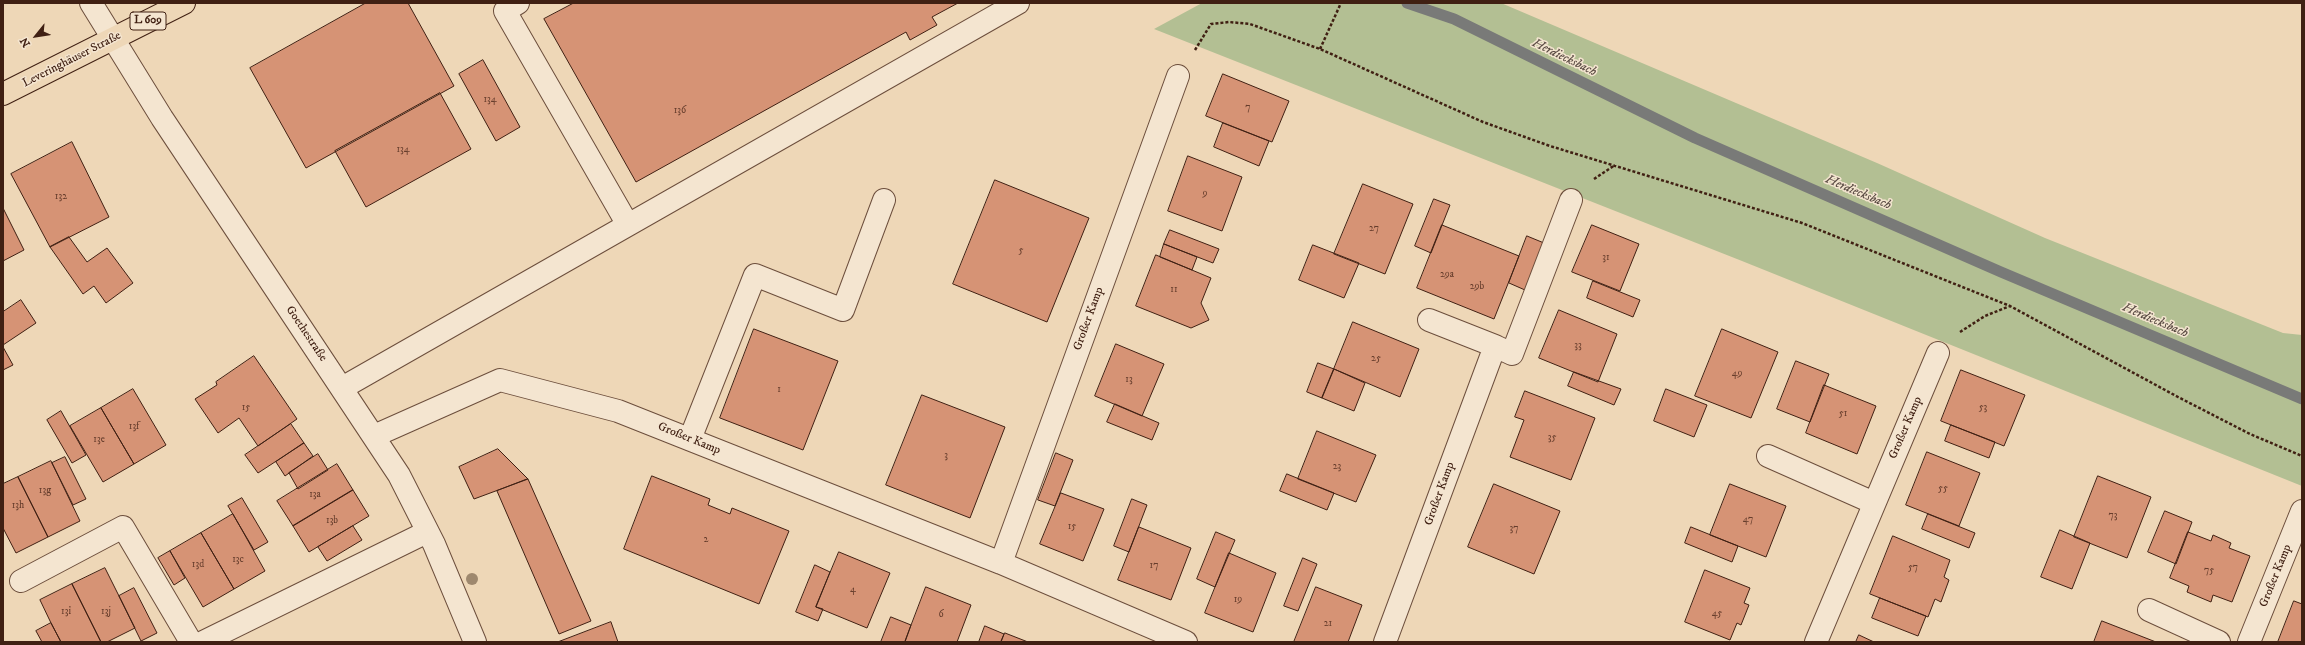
<!DOCTYPE html>
<meta charset="utf-8">
<style>
body{margin:0}
#map{position:relative;width:2305px;height:645px;overflow:hidden;background:#eed7b7;font-family:"IM FELL DW Pica",serif}
canvas{display:block}
.frame{position:absolute;inset:0;border:4px solid #402013;pointer-events:none}
.north{position:absolute;left:16px;top:16px;width:40px;height:40px;-webkit-text-stroke:3px #f4e5d0;paint-order:stroke;rotate:240deg;font-size:11px;font-weight:700;line-height:16px;text-align:center;color:#402013}
.north::after{content:'';display:block;margin:auto;width:14px;height:18px;background:#402013;clip-path:polygon(50% 0,100% 100%,50% 72%,0 100%)}
</style>
<div id="map">
<canvas width="2305" height="645"></canvas>
<div class="frame"></div>
<div class="north">N</div>
</div>
<script>
const g = document.querySelector('canvas').getContext('2d');
g.lineJoin = 'round';
function paint(path, color) { g.fillStyle = color; g.fill(path, 'evenodd'); }
function strokePath(path, color, width, dash) { g.strokeStyle = color; g.lineWidth = width; g.lineCap = dash ? 'butt' : 'round'; g.setLineDash(dash || []); g.stroke(path); }
function drawText(font, color, halo, rows, align = 'center') {
  g.font = font + ' "IM FELL DW Pica",serif'; g.lineWidth = 3; g.setLineDash([]); g.textBaseline = 'middle'; g.strokeStyle = halo; g.fillStyle = color; for (const [text, x, y, turn = 0] of rows) {
    g.save(); g.translate(x, y); g.rotate((+turn || 0) * Math.PI / 180); g.textAlign = isNaN(turn) ? turn : align; if (halo) g.strokeText(text, 0, 0); g.fillText(text, 0, 0); g.restore();
  }
}
const green = new Path2D(`
 M1202 3H1501L1877 163 2045 238 2283 333 2302 335V486L1742 261 1154 29Z`);
const stream = new Path2D(`
 M1407 3 1454 19 1695 138 2001 272 2302 399`);
const building = new Path2D(`
 M366 3H408L454 86 306 168 250 68Z
 M574 3H958L932 17 937 25 910 40 906 32 636 182 544 19Z
 M483 60 520 127 496 141 459 74Z
 M1223 74 1289 101 1272 142 1206 116Z
 M440 93 471 149 366 207 335 151Z
 M1223 123 1269 141 1259 166 1214 147Z
 M72 142 109 217 50 247 11 174Z
 M1188 156 1242 177 1222 231 1168 211Z
 M995 180 1089 218 1047 322 953 284Z
 M1363 184 1413 204 1385 274 1334 254Z
 M1434 199 1450 205 1431 253 1415 246Z
 M3 208 24 250 3 261Z
 M1442 225 1519 256 1494 319 1417 288Z
 M1592 225 1639 244 1620 291 1572 272Z
 M1170 230 1219 249 1213 263 1164 244Z
 M1527 236 1544 243 1525 290 1509 283Z
 M69 237 87 262 107 248 133 283 106 303 94 286 83 294 50 247Z
 M1164 244 1197 257 1192 270 1160 257Z
 M1313 245 1359 263 1344 298 1299 280Z
 M1156 255 1211 278 1201 303 1209 320 1191 328 1136 306Z
 M1593 281 1640 300 1633 317 1587 298Z
 M21 300 36 323 3 345V312Z
 M1559 310 1617 334 1598 382 1539 358Z
 M1353 322 1419 349 1400 397 1334 369Z
 M754 329 838 361 803 450 720 418Z
 M1722 329 1778 352 1751 418 1695 396Z
 M1116 344 1164 364 1142 416 1095 396Z
 M3 347 13 365 3 370Z
 M254 356 297 419 258 446 239 418 218 433 195 399 217 385 216 382Z
 M1796 361 1829 374 1810 422 1777 409Z
 M1318 363 1334 369 1322 398 1307 392Z
 M1334 369 1365 383 1354 411 1322 398Z
 M1961 370 2025 395 2004 446 1941 421Z
 M1574 372 1621 389 1614 405 1568 386Z
 M1824 385 1876 406 1857 454 1806 433Z
 M133 389 166 445 134 464 101 408Z
 M1666 389 1707 405 1694 437 1654 421Z
 M1525 391 1595 418 1571 480 1510 457 1524 420 1515 417Z
 M922 395 1005 427 970 518 886 485Z
 M1115 404 1159 423 1152 440 1107 422Z
 M101 408 134 464 103 482 70 426Z
 M61 411 86 455 72 463 47 420Z
 M291 424 304 443 258 473 245 455Z
 M1951 425 1995 442 1989 458 1945 441Z
 M1317 431 1376 455 1356 502 1298 479Z
 M304 443 313 456 285 476 276 462Z
 M498 449 528 479 474 499 459 467Z
 M1927 452 1980 473 1959 526 1906 505Z
 M1056 453 1073 460 1055 506 1038 500Z
 M318 454 328 470 298 489 289 473Z
 M65 457 86 499 73 505 52 463Z
 M51 461 80 521 48 537 18 477Z
 M337 464 353 490 293 526 277 501Z
 M1287 474 1334 493 1327 510 1280 491Z
 M652 476 710 499 708 505 730 514 732 508 789 531 759 604 624 549Z
 M2098 476 2151 497 2127 558 2074 537Z
 M18 477 48 537 16 553 3 528V484Z
 M528 479 591 621 559 634 497 491Z
 M1494 484 1560 511 1534 574 1468 547Z
 M1730 484 1786 506 1766 557 1710 535Z
 M353 490 369 516 309 552 293 526Z
 M1061 493 1104 509 1083 561 1040 544Z
 M242 498 268 542 254 550 228 506Z
 M1132 499 1147 505 1129 552 1114 546Z
 M2165 511 2192 522 2176 564 2148 552Z
 M233 514 265 571 234 589 201 533Z
 M1928 514 1975 533 1969 548 1922 529Z
 M353 526 362 540 327 561 318 547Z
 M1139 527 1191 548 1171 600 1118 580Z
 M1691 527 1738 546 1732 562 1685 543Z
 M2060 530 2090 543 2072 589 2041 577Z
 M1216 532 1235 540 1215 587 1197 579Z
 M2188 532 2211 541 2213 535 2231 543 2229 548 2250 556 2232 602 2213 595 2211 602 2187 592 2189 586 2170 578Z
 M201 533 234 589 203 607 170 551Z
 M1893 536 1950 560 1944 577 1949 580 1941 602 1935 599 1928 617 1870 594Z
 M170 551 185 578 174 585 158 558Z
 M839 552 890 573 867 628 816 607Z
 M1229 553 1276 573 1253 632 1205 613Z
 M1303 558 1317 564 1298 611 1284 606Z
 M815 565 830 572 816 607 823 609 818 621 796 612Z
 M105 568 135 628 107 642H101L72 584Z
 M1705 570 1750 588 1744 603 1749 605 1741 625 1737 623 1730 640 1685 622Z
 M72 584 101 642H61L51 623 40 600Z
 M926 587 971 605 957 642H905Z
 M1316 587 1362 605 1348 642H1294Z
 M134 588 157 633 141 641 119 596Z
 M1880 598 1926 616 1918 636 1872 618Z
 M2294 601 2302 604V642H2278Z
 M891 617 911 625 905 642H881Z
 M2102 621 2156 642H2094Z
 M611 622 618 642H558Z
 M51 623 61 642H42L36 631Z
 M985 626 1004 634 1001 642H979Z
 M1005 633 1028 642H1001Z
 M1859 635 1874 642H1856Z`);
const path = new Path2D(`
 M1320 49 1341 3
 M1195 50 1211 24 1229 22 1250 24 1320 49 1483 122 1550 146 1802 223 2010 306 2178 397 2250 434 2302 456
 M1594 179 1615 165
 M1960 332 1985 316 2010 306`);
const lane = new Path2D(`
 M628 225 1018 3
 M342 388 628 225 505 11 518 3
 M690 439 755 275 843 310 884 200
 M21 581 123 527 191 642
 M203 642 427 532`);
const street = new Path2D(`
 M91 3 162 118 399 475 434 544 475 642
 M1429 320 1495 346
 M374 436 500 380 618 411 1001 563 1186 642
 M1768 456 1874 503
 M1001 563 1178 76
 M2149 610 2219 642
 M1385 642 1495 346 1512 354 1571 200
 M1816 642 1938 353
 M2249 642 2302 511`);
const primary = new Path2D(`
 M3 94 184 3`);
const trees = [
 [472,579]
];
const numberNames = [
 ["134",490,100],
 ["7",1248,108],
 ["136",680,111],
 ["134",403,150],
 ["9",1205,194],
 ["132",61,197],
 ["27",1374,229],
 ["5",1021,251],
 ["31",1606,258],
 ["29a",1447,275],
 ["29b",1477,287],
 ["11",1174,290],
 ["33",1578,346],
 ["25",1376,359],
 ["49",1737,374],
 ["13",1129,380],
 ["1",779,390],
 ["15",246,408],
 ["53",1983,408],
 ["51",1843,414],
 ["13f",134,427],
 ["35",1552,438],
 ["13e",99,440],
 ["3",946,456],
 ["23",1337,467],
 ["55",1943,489],
 ["13g",45,491],
 ["13a",315,495],
 ["13h",18,506],
 ["73",2113,516],
 ["47",1748,520],
 ["13b",332,521],
 ["15",1072,527],
 ["37",1514,529],
 ["2",706,540],
 ["13c",238,560],
 ["13d",198,565],
 ["17",1154,566],
 ["57",1913,568],
 ["75",2209,571],
 ["4",853,590],
 ["19",1238,600],
 ["13i",66,612],
 ["13j",106,612],
 ["45",1717,614],
 ["6",941,615],
 ["21",1328,624]
];
const shields = [
 [148,21,36]
];
const shieldNames = [
 ["L 609",148,21]
];
const streetNames = [
 ["Leveringhäuser Straße",72,60,-27],
 ["Großer Kamp",1089,319,-70],
 ["Goethestraße",306,334,56],
 ["Großer Kamp",1906,428,-67],
 ["Großer Kamp",689,439,22],
 ["Großer Kamp",1440,494,-70],
 ["Großer Kamp",2276,576,-68]
];
const waterNames = [
 ["Herdiecksbach",1564,58,26],
 ["Herdiecksbach",1858,193,23],
 ["Herdiecksbach",2155,321,23]
];
paint(green, '#b3bf93');
strokePath(stream, '#797a78', 11);
paint(building, '#d69375');
strokePath(building, '#402013', 1);
strokePath(lane, '#6c4e3c', 24);
strokePath(street, '#6c4e3c', 24);
strokePath(primary, '#402013', 24);
strokePath(path, '#402013', 2.5, [3, 2]);
strokePath(lane, '#f4e5d0', 22);
strokePath(street, '#f4e5d0', 22);
strokePath(primary, '#eed7b7', 22);
g.fillStyle = '#9e886e';
for (const [x, y] of trees) { g.beginPath(); g.arc(x, y, 6, 0, 2 * Math.PI); g.fill(); }
drawText('10px', '#663d2c', null, numberNames);
for (const [x, y, w] of shields) { const box = new Path2D(); box.roundRect(x - w / 2, y - 9, w, 18, 3); g.fillStyle = '#f4e5d0'; g.fill(box); strokePath(box, '#402013', 1); }
drawText('bold 11px', '#402013', null, shieldNames);
drawText('12px', '#402013', '#f4e5d0', streetNames);
drawText('italic 13px', '#5c4d45', '#f4e5d0', waterNames);
</script>
